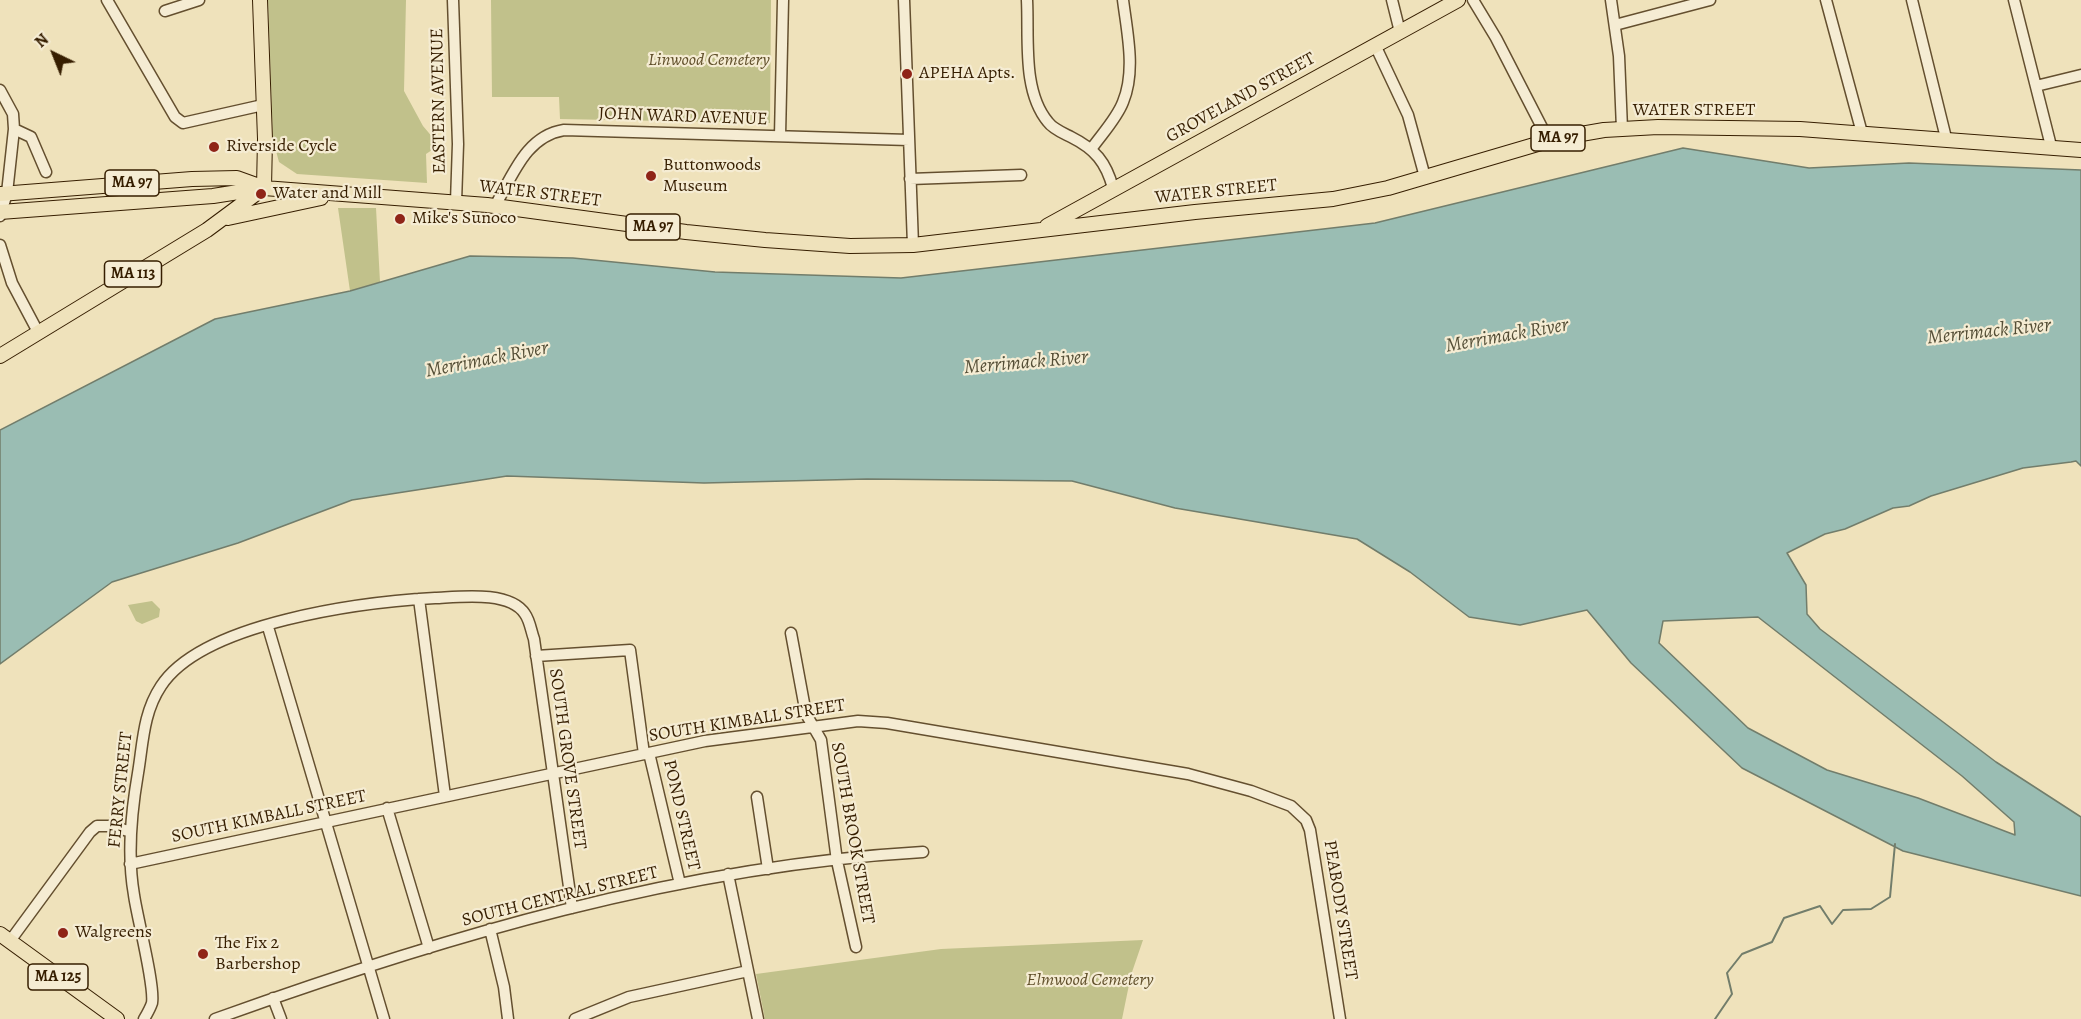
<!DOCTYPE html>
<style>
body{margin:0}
#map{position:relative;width:2081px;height:1019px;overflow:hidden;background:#efe2bb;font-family:Alegreya,serif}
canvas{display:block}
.north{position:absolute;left:24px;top:24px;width:60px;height:60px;-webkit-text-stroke:4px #f5ecd3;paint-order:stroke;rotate:317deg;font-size:16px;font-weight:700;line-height:24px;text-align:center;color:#361e00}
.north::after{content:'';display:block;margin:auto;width:21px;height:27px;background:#361e00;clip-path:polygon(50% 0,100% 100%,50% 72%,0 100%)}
</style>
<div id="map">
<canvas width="2081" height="1019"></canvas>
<div class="north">N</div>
</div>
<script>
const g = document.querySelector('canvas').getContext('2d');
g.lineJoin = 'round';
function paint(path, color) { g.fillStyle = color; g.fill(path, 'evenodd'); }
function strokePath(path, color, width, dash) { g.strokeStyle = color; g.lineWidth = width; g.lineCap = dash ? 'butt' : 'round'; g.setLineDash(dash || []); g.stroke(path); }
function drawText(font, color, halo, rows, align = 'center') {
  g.font = font + ' Alegreya,serif'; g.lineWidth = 4.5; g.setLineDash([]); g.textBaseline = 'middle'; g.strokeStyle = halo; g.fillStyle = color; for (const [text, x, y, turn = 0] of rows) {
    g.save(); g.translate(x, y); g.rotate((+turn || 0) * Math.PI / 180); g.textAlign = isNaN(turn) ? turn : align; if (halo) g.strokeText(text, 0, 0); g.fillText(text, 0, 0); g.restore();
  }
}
const green = new Path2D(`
 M268 0H406L404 91 423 126 434 139 432 150 426 154 427 183 297 174 279 162 273 140Z
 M491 0H771L770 123 560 119 559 97H492Z
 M338 208H376L380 282 350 291Z
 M152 601 160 609 159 617 142 624 136 621 128 605Z
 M1143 940 1131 975 1122 1019H765L756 974 941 949Z`);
const water = new Path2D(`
 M1683 148 1809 168 1909 163 2081 170V466L2076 461 2071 462 2023 468 1931 496 1909 506 1893 508 1845 529 1825 534 1787 553 1806 585 1807 614 1820 629 1996 762 2081 817V896L1903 851 1742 768 1631 663 1587 610 1520 625 1469 617 1410 572 1357 539 1175 508 1072 481 867 479 704 483 507 476 352 500 238 543 112 582 0 664V430L215 319 350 291 470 256 573 258 715 272 901 278 1375 223ZM1758 617 1962 776 2014 822 2015 835 1918 798 1827 770 1748 728 1659 643 1663 621Z`);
const stream = new Path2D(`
 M1715 1019 1732 994 1727 973 1742 954 1772 942 1784 918 1820 906 1832 924 1843 910 1871 909 1890 897 1895 844`);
const minor = new Path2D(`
 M107 0 175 117 183 123 263 105
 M453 0 458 144 456 202
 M904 0 913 245
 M1027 0C1029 38 1022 91 1048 122 1053 129 1063 133 1071 137 1095 149 1106 162 1113 188
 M1392 0 1400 32
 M1473 0 1496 38 1549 141
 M1611 0 1619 56 1622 129
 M1826 0 1862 133
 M1912 0 1946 138
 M2014 0 2051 146
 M165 11 199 0
 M1615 25 1710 0
 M1375 45 1408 115 1425 177
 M2036 86 2081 75
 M0 90 13 114 14 129 7 193 0 216
 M14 129 31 137 46 172
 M780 136 783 0
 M1092 148C1102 134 1117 118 1123 102 1136 71 1127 32 1123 0
 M910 179 1021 175
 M495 206C513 175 526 136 564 130L909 140
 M0 245 12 283 38 332
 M419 599 445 796
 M268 627 384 1019
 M791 633 806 714 821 740 837 861 856 947
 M536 656 630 650 644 754
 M649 753 680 884
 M757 797 768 869
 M387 808 429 948
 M130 864 705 741 858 721 887 723 1188 774 1251 791 1291 806 1306 820 1310 830 1340 1019
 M728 874 758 1019
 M490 929 504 987 508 1019
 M10 941 90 832 97 826H112L131 832
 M273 998 281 1019
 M144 1019C147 1014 150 1009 152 1003 155 985 137 917 134 895 127 855 131 814 138 773 143 743 143 713 161 686 203 622 363 602 435 598 458 597 510 590 525 614 530 621 531 631 534 639L572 908
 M215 1019C443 937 680 866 923 852
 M575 1019 629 997 748 971`);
const major = new Path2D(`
 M260 0 265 139 264 188
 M0 194 192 179 237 178 262 187
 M0 212 213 196 264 188 487 205 686 232 765 240 850 246 913 245 1195 212 1333 199 1388 188 1558 138 1604 130 1658 127 1800 129 2081 150
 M228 218 321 198
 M1047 226 1458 0
 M0 356 207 230 261 190
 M0 934 117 1019`);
const markers = [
 [907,74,6,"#8f2418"],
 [214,147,6,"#8f2418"],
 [651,176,6,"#8f2418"],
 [261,194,6,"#8f2418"],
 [400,219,6,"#8f2418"],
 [63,933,6,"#8f2418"],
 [203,954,6,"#8f2418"]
];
const shields = [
 [1558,138,54],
 [132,183,54],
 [653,227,54],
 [133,274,57],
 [58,977,60]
];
const shieldNames = [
 ["MA 97",1558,138],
 ["MA 97",132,183],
 ["MA 97",653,227],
 ["MA 113",133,274],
 ["MA 125",58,977]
];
const parkNames = [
 ["Linwood Cemetery",709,61],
 ["Elmwood Cemetery",1090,981]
];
const poiNames = [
 ["APEHA Apts.",919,74],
 ["Riverside Cycle",226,147],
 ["Buttonwoods",663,166],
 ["Museum",663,187],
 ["Water and Mill",273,194],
 ["Mike's Sunoco",412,219],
 ["Walgreens",75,933],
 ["The Fix 2",215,944],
 ["Barbershop",215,965]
];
const streetNames = [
 ["GROVELAND STREET",1241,98,-29],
 ["EASTERN AVENUE",439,101,-91],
 ["WATER STREET",1694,111],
 ["JOHN WARD AVENUE",683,117,2],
 ["WATER STREET",1216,192,-6],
 ["WATER STREET",540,194,7],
 ["SOUTH KIMBALL STREET",747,721,-9],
 ["SOUTH GROVE STREET",567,759,82],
 ["FERRY STREET",121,790,-84],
 ["POND STREET",681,815,77],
 ["SOUTH KIMBALL STREET",269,817,-12],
 ["SOUTH BROOK STREET",852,833,80],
 ["SOUTH CENTRAL STREET",560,897,-14],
 ["PEABODY STREET",1340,910,81]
];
const waterNames = [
 ["Merrimack River",1989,332,-6],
 ["Merrimack River",1507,336,-10],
 ["Merrimack River",487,360,-11],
 ["Merrimack River",1026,363,-5]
];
paint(green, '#c1c18b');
paint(water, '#9abdb3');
strokePath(water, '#727d6b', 1.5);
strokePath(stream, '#727d6b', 2);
strokePath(minor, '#644f2f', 13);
strokePath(major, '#361e00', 16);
strokePath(minor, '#f5ecd3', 10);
strokePath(major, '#efe2bb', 14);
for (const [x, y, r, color] of markers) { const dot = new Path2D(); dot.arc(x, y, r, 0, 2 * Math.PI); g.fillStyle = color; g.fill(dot); strokePath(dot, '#f5ecd3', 2); }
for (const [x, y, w] of shields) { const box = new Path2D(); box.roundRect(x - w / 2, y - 13, w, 26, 4.5); g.fillStyle = '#f5ecd3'; g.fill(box); strokePath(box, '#361e00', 1.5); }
drawText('bold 16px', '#361e00', null, shieldNames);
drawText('italic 18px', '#604f2a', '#f5ecd3', parkNames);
drawText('18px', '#361e00', '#f5ecd3', poiNames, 'left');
drawText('18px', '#361e00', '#f5ecd3', streetNames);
drawText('italic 20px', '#544e36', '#f5ecd3', waterNames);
</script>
